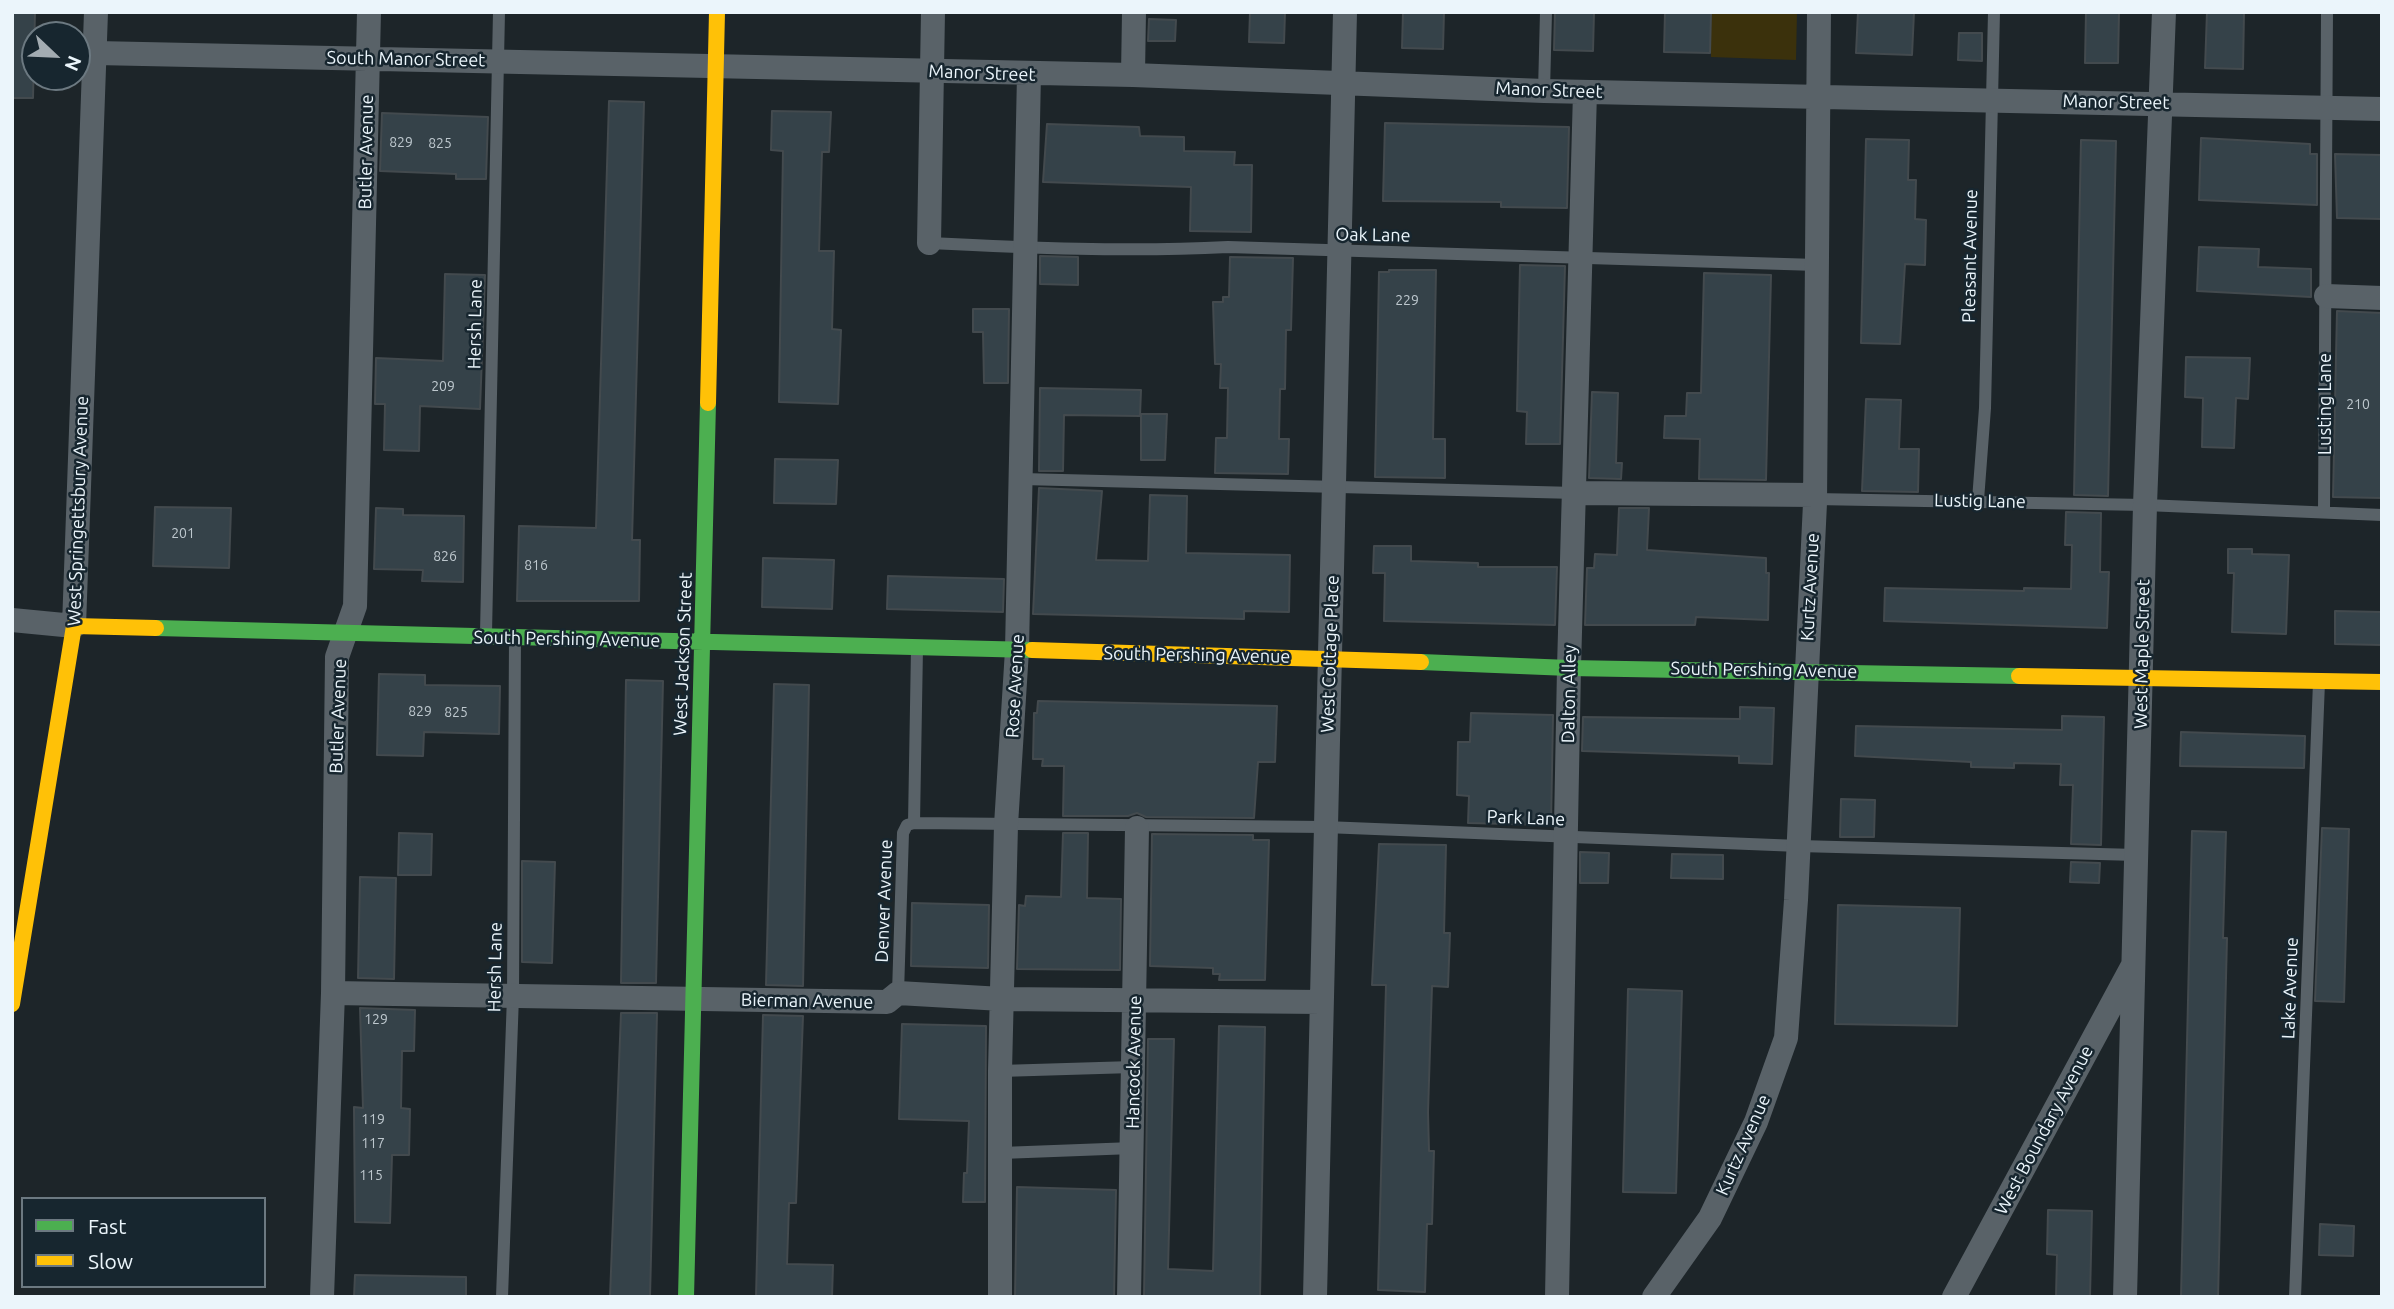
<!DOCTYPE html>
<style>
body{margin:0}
#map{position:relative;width:2394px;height:1309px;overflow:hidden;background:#1d2529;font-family:Ubuntu,sans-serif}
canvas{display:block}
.frame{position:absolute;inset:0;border:14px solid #ebf5fb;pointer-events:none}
.legend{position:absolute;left:21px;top:1197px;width:245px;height:91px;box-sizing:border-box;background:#17262f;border:2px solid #6c7981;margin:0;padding:9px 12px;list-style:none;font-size:21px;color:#ebf5fb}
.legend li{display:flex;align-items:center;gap:14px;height:35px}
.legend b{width:35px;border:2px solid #6c7981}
.north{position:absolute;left:21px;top:21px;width:70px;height:70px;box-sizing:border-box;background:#17262f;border:2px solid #6c7981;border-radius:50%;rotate:113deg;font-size:19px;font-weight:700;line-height:28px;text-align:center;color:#ebf5fb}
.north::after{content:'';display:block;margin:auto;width:24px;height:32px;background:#a3acb2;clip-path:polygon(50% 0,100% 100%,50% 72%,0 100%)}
</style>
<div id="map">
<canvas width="2394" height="1309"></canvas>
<div class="frame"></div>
<ul class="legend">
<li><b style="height:9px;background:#4caf50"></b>Fast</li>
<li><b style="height:9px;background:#ffc107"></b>Slow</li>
</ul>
<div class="north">N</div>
</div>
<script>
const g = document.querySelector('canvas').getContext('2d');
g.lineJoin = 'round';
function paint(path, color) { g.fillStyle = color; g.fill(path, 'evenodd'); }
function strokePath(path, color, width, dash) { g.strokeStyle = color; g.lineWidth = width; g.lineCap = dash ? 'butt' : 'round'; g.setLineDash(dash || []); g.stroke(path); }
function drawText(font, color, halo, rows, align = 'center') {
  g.font = font + ' Ubuntu,sans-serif'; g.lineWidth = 5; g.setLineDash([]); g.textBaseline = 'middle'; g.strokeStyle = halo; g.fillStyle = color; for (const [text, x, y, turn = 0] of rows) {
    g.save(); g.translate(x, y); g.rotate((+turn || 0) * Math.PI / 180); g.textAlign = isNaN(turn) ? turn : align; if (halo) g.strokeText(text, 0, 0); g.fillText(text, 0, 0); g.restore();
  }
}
const green = new Path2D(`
 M1711 12H1797L1796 60 1711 57Z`);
const building = new Path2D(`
 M12 12H35L33 98H12Z
 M1250 12H1285L1284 43 1249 42Z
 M1403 12H1444L1443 49 1402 48Z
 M1555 12H1594L1593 51 1554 50Z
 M1665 12H1711L1710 53 1664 52Z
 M1858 12H1914L1912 55 1856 53Z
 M2086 12H2119L2118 63H2085Z
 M2207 12H2244L2243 69 2205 68Z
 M1149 19 1176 20 1175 41H1148Z
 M1959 33H1982V61L1958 60Z
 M609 101 644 102 632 540H640L639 601H517L519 526 596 528Z
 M772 111 831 112 829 152H822L819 251H834L832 329 841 330 838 404 779 402 783 151 771 150Z
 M382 113 488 117 486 179H456V174L380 171Z
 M1385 123 1569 127 1567 208 1501 207V202L1383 201Z
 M1047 124 1139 127 1140 136 1184 137V151L1235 152 1234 165H1252L1251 232 1190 231 1191 187 1043 182Z
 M2201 138 2310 144V154H2317V205L2199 200Z
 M1866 139 1909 140 1908 180H1916L1915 219 1926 220 1925 265 1905 264 1900 344 1861 343Z
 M2081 140 2116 141 2108 496 2074 495Z
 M2335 154 2382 155V219L2337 218Z
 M2199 247 2259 249 2258 267 2311 269V297L2197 291Z
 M1040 256 1078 257V285L1040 284Z
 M1230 257 1293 258 1291 330H1286L1285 389H1280L1279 439H1289L1288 474 1215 473 1216 438H1227L1228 388H1220L1221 364H1215L1213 302H1223V297H1229Z
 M1520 265 1565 266 1560 444H1526L1527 412 1517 411Z
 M1389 270H1436L1433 439H1445V478L1375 477 1379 272H1389Z
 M1704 273 1771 275 1766 480 1699 479 1700 439 1664 438 1665 416H1686L1687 393H1701Z
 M445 274 485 275 480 409 420 406 419 451 384 450 385 404H375L376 358 443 361Z
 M973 309H1009L1008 383H984L983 332H973Z
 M2337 311 2382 313V498L2333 497Z
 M2186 357 2250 358 2248 399 2236 398 2234 448 2202 447 2203 398 2185 397Z
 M1040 388 1141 390 1140 416 1064 415 1063 471H1039Z
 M1592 392 1618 393 1616 463H1622L1621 479 1589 478Z
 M1866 399 1901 400 1899 449H1919L1918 492 1862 491Z
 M1141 414H1167L1165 460H1141Z
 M775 459 838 460 836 504 774 503Z
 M1039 488 1102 491 1096 560 1148 561 1150 495 1187 496 1186 553 1290 555 1289 612 1244 611V619L1033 614Z
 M155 507 231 508 229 568 153 566Z
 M376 508 403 509V515L464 516 463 582 422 581 423 570 374 569Z
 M1619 508H1649L1647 550 1766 558V573H1769L1768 620 1696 617 1695 625H1585L1587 568H1594L1595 554 1617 555Z
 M2066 512 2101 513 2100 572H2109L2107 628 1884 621 1885 588 2024 591V588L2071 589 2072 545H2065Z
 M1374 546H1411V561L1478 563V567H1557L1555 625 1384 621 1385 573H1373Z
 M2228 549H2252V554L2289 555 2286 634 2232 632 2234 573H2228Z
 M763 558 834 560 832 609 762 607Z
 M888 576 1004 579 1003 612 887 609Z
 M2335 611 2382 612V645L2335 644Z
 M379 674 425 675V685L500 686 499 734 424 732 423 756 377 755Z
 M626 680 663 681 656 983H621Z
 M774 684 809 685 803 986 766 985Z
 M1038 701 1277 706 1275 762H1258L1254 818 1146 817 1137 813 1128 816H1063L1064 766H1042L1043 759H1033L1034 713H1037Z
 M1740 707 1774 708 1772 764 1739 763V756L1582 751 1583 717 1740 719Z
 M1471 713 1553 715 1551 825 1468 823 1469 796 1457 795 1458 742H1470Z
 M2062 716 2104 717 2101 845 2071 844 2073 785H2060L2061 764 2014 763V768L1971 767V762L1855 756 1856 726 2062 730Z
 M2181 732 2305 736 2304 768 2180 766Z
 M1841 799 1875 800 1874 837H1840Z
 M2322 828 2349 829 2344 1002 2315 1001Z
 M2192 831 2226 832 2223 938H2227L2218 1297H2181Z
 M399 833 432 834 431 875H398Z
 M1063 833H1088L1087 898 1121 899 1120 970 1017 969 1019 905 1025 906 1026 896 1061 897Z
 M1152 834 1253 835V840H1269L1265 980H1219L1220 974H1213V968L1150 966Z
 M1379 844 1446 845 1444 933H1450L1448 987 1432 986 1428 1112 1429 1151H1434L1432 1224H1427L1425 1292 1378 1290 1386 985H1372Z
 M1580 852 1609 853 1608 883H1580Z
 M1672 854 1723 855V879L1671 878Z
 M522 861 555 862 552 963 522 962Z
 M2071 862 2100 863 2099 883 2070 882Z
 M360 877 396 878 394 979 358 978Z
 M912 903 989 905 988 968 911 966Z
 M1838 905 1960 908 1957 1026 1835 1024Z
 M1628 989 1682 991 1676 1193 1623 1192Z
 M360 1008 415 1010 414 1051H402L401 1108 410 1109 409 1155H392L390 1223 355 1222 354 1107 363 1108Z
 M621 1013H657L650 1297H610Z
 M763 1015 803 1016 796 1203H789L787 1264 833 1265 832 1297H756Z
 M902 1024 986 1026 985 1202H963L964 1173H967L969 1121 899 1119Z
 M1219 1026 1265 1027 1260 1297H1144L1148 1039H1174L1168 1269 1213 1271Z
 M1017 1187 1116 1190 1114 1297H1015Z
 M2048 1210 2092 1211 2090 1297H2056L2057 1255 2047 1254Z
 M2320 1224 2354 1226 2353 1256 2319 1255Z
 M355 1275 466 1277V1297H354Z`);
const lane = new Path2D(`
 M1544 91 1546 12
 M929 243C1029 248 1128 252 1228 247L1817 265
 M1022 479 1576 493
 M1815 499 2145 505 2382 515
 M1978 500 1985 408 1994 12
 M2324 511 2327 12
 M486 633 499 12
 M914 823 1325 827 1799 846 2137 855
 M898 993 903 833 907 825 914 823 917 648
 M1000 1071 1133 1067
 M1001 1153 1133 1148
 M502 1297 513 996 515 638
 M2295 1297 2319 682`);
const street = new Path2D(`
 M96 53 1133 75 1544 91 2382 109
 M1133 75 1134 12
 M929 243 933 12
 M2326 296 2382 298
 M1576 493 1815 495
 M12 620 74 626 96 12
 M333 993 887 1002 898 993 1002 999 1321 1002
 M322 1297 333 993 337 657 355 606 369 12
 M1000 1297V1071L1006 825 1017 650 1029 74
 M1129 1297 1137 828
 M1315 1297 1345 12
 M1557 1297 1569 668 1585 92
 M1654 1297 1710 1218 1756 1122 1786 1038 1796 900 1815 503 1819 12
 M1954 1297 2132 967
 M2125 1297 2145 505 2164 12`);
const fast = new Path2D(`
 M156 628 1032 650
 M1421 662 1569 668 2019 676
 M686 1297 708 403`);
const slow = new Path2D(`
 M708 403 717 12
 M1032 650 1421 662
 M2019 676 2382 682
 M12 1004 74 626 156 628`);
const numberNames = [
 ["829",401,142],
 ["825",440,143],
 ["229",1407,300],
 ["209",443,386],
 ["210",2358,404],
 ["201",183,533],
 ["826",445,556],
 ["816",536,565],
 ["829",420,711],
 ["825",456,712],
 ["129",376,1019],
 ["119",373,1119],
 ["117",373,1143],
 ["115",371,1175]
];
const streetNames = [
 ["South Manor Street",406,59,1],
 ["Manor Street",982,73,2],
 ["Manor Street",1549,90,2],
 ["Manor Street",2116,102,1],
 ["Butler Avenue",366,152,-89],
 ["Oak Lane",1373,235,1],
 ["Pleasant Avenue",1970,256,-89],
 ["Hersh Lane",475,324,-89],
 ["Lusting Lane",2325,404,-90],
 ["Lustig Lane",1980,501,1],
 ["West Springettsbury Avenue",78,511,-88],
 ["Kurtz Avenue",1810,587,-87],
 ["South Pershing Avenue",567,639,1],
 ["West Jackson Street",683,654,-88],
 ["West Cottage Place",1330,654,-88],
 ["West Maple Street",2142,654,-89],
 ["South Pershing Avenue",1197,655,1],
 ["South Pershing Avenue",1764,670,1],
 ["Rose Avenue",1015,686,-87],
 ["Dalton Alley",1569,694,-89],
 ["Butler Avenue",338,716,-88],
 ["Park Lane",1526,818,2],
 ["Denver Avenue",884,901,-88],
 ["Hersh Lane",495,967,-89],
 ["Lake Avenue",2290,988,-88],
 ["Bierman Avenue",807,1001,1],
 ["Hancock Avenue",1134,1062,-89],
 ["West Boundary Avenue",2044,1130,-62],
 ["Kurtz Avenue",1743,1145,-66]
];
paint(green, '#3b310c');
paint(building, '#354249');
strokePath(building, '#434a4e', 2);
strokePath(lane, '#596268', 12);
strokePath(street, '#596268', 24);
strokePath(fast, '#4caf50', 16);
strokePath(slow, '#ffc107', 16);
drawText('14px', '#bec8ce', null, numberNames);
drawText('18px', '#ebf5fb', '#17262f', streetNames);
</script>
